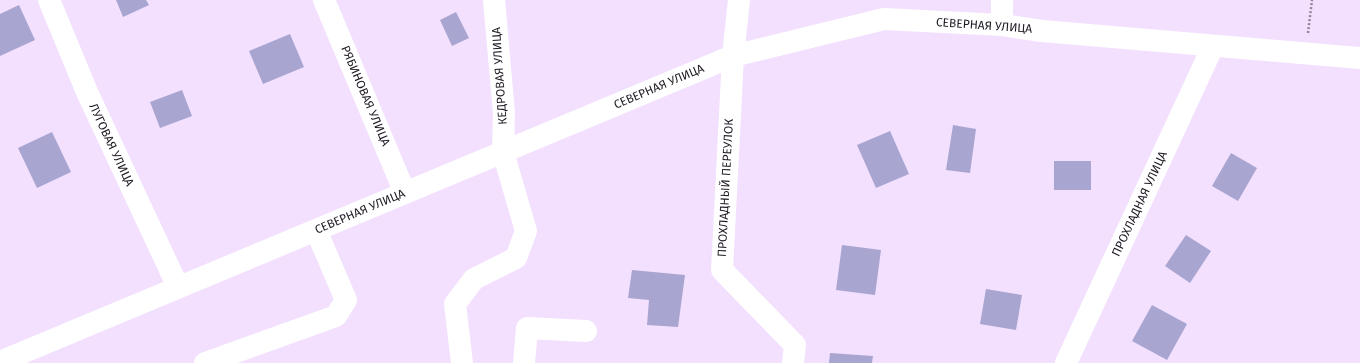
<!DOCTYPE html>
<meta charset="utf-8">
<style>
body{margin:0}
canvas{display:block;background:#f2e0fe}
</style>
<canvas width="1360" height="363"></canvas>
<script>
const g = document.querySelector('canvas').getContext('2d');
g.lineJoin = 'round';
function paint(path, color) { g.fillStyle = color; g.fill(path, 'evenodd'); }
function strokePath(path, color, width, dash) { g.strokeStyle = color; g.lineWidth = width; g.lineCap = dash ? 'butt' : 'round'; g.setLineDash(dash || []); g.stroke(path); }
function drawText(font, color, halo, rows, align = 'center') {
  g.font = font + ' "Fira Sans",sans-serif'; g.lineWidth = 3; g.setLineDash([]); g.textBaseline = 'middle'; g.strokeStyle = halo; g.fillStyle = color; for (const [text, x, y, turn = 0] of rows) {
    g.save(); g.translate(x, y); g.rotate((+turn || 0) * Math.PI / 180); g.textAlign = isNaN(turn) ? turn : align; if (halo) g.strokeText(text, 0, 0); g.fillText(text, 0, 0); g.restore();
  }
}
const building = new Path2D(`
 M116 0H146L149 5 123 17Z
 M19 5 35 40 0 56V14Z
 M456 12 469 38 452 46 440 20Z
 M290 34 304 67 263 84 249 51Z
 M182 90 192 116 160 128 150 102Z
 M953 125 976 129 970 173 946 170Z
 M890 131 909 174 876 188 857 145Z
 M52 132 71 172 37 188 18 148Z
 M1231 153 1257 168 1238 201 1212 186Z
 M1054 161H1091V190H1054Z
 M1186 235 1211 251 1190 283 1165 266Z
 M842 245 881 250 875 295 836 290Z
 M632 270 685 275 678 327 647 325 649 300 628 298Z
 M986 289 1022 295 1016 330 980 324Z
 M1152 305 1187 324 1167 360 1132 341Z
 M830 353 873 356 872 363H829Z`);
const path = new Path2D(`
 M1308 33 1312 0`);
const minor = new Path2D(`
 M49 0 87 92 178 287
 M324 0 405 193
 M739 0 733 56 722 270 795 345 793 363
 M1002 25V0
 M0 362 733 56 884 19 1002 25 1042 31 1360 58
 M205 363 336 316 346 300 316 230
 M462 363 455 304 474 279 516 258 526 231 503 152 504 113 494 0
 M524 363 527 328 586 331
 M1066 363 1213 46`);
const streetNames = [
 ["СЕВЕРНАЯ УЛИЦА",984,26,4],
 ["КЕДРОВАЯ УЛИЦА",500,76,-94],
 ["СЕВЕРНАЯ УЛИЦА",659,87,-23],
 ["РЯБИНОВАЯ УЛИЦА",365,96,67],
 ["ЛУГОВАЯ УЛИЦА",111,145,65],
 ["ПРОХЛАДНЫЙ ПЕРЕУЛОК",726,188,-87],
 ["ПРОХЛАДНАЯ УЛИЦА",1140,204,-65],
 ["СЕВЕРНАЯ УЛИЦА",360,212,-23]
];
paint(building, '#a9a5d1');
strokePath(path, '#92859a', 2.5, [2, 2]);
strokePath(minor, '#fff', 22);
drawText('12px', '#1f1923', '#fff', streetNames);
</script>
